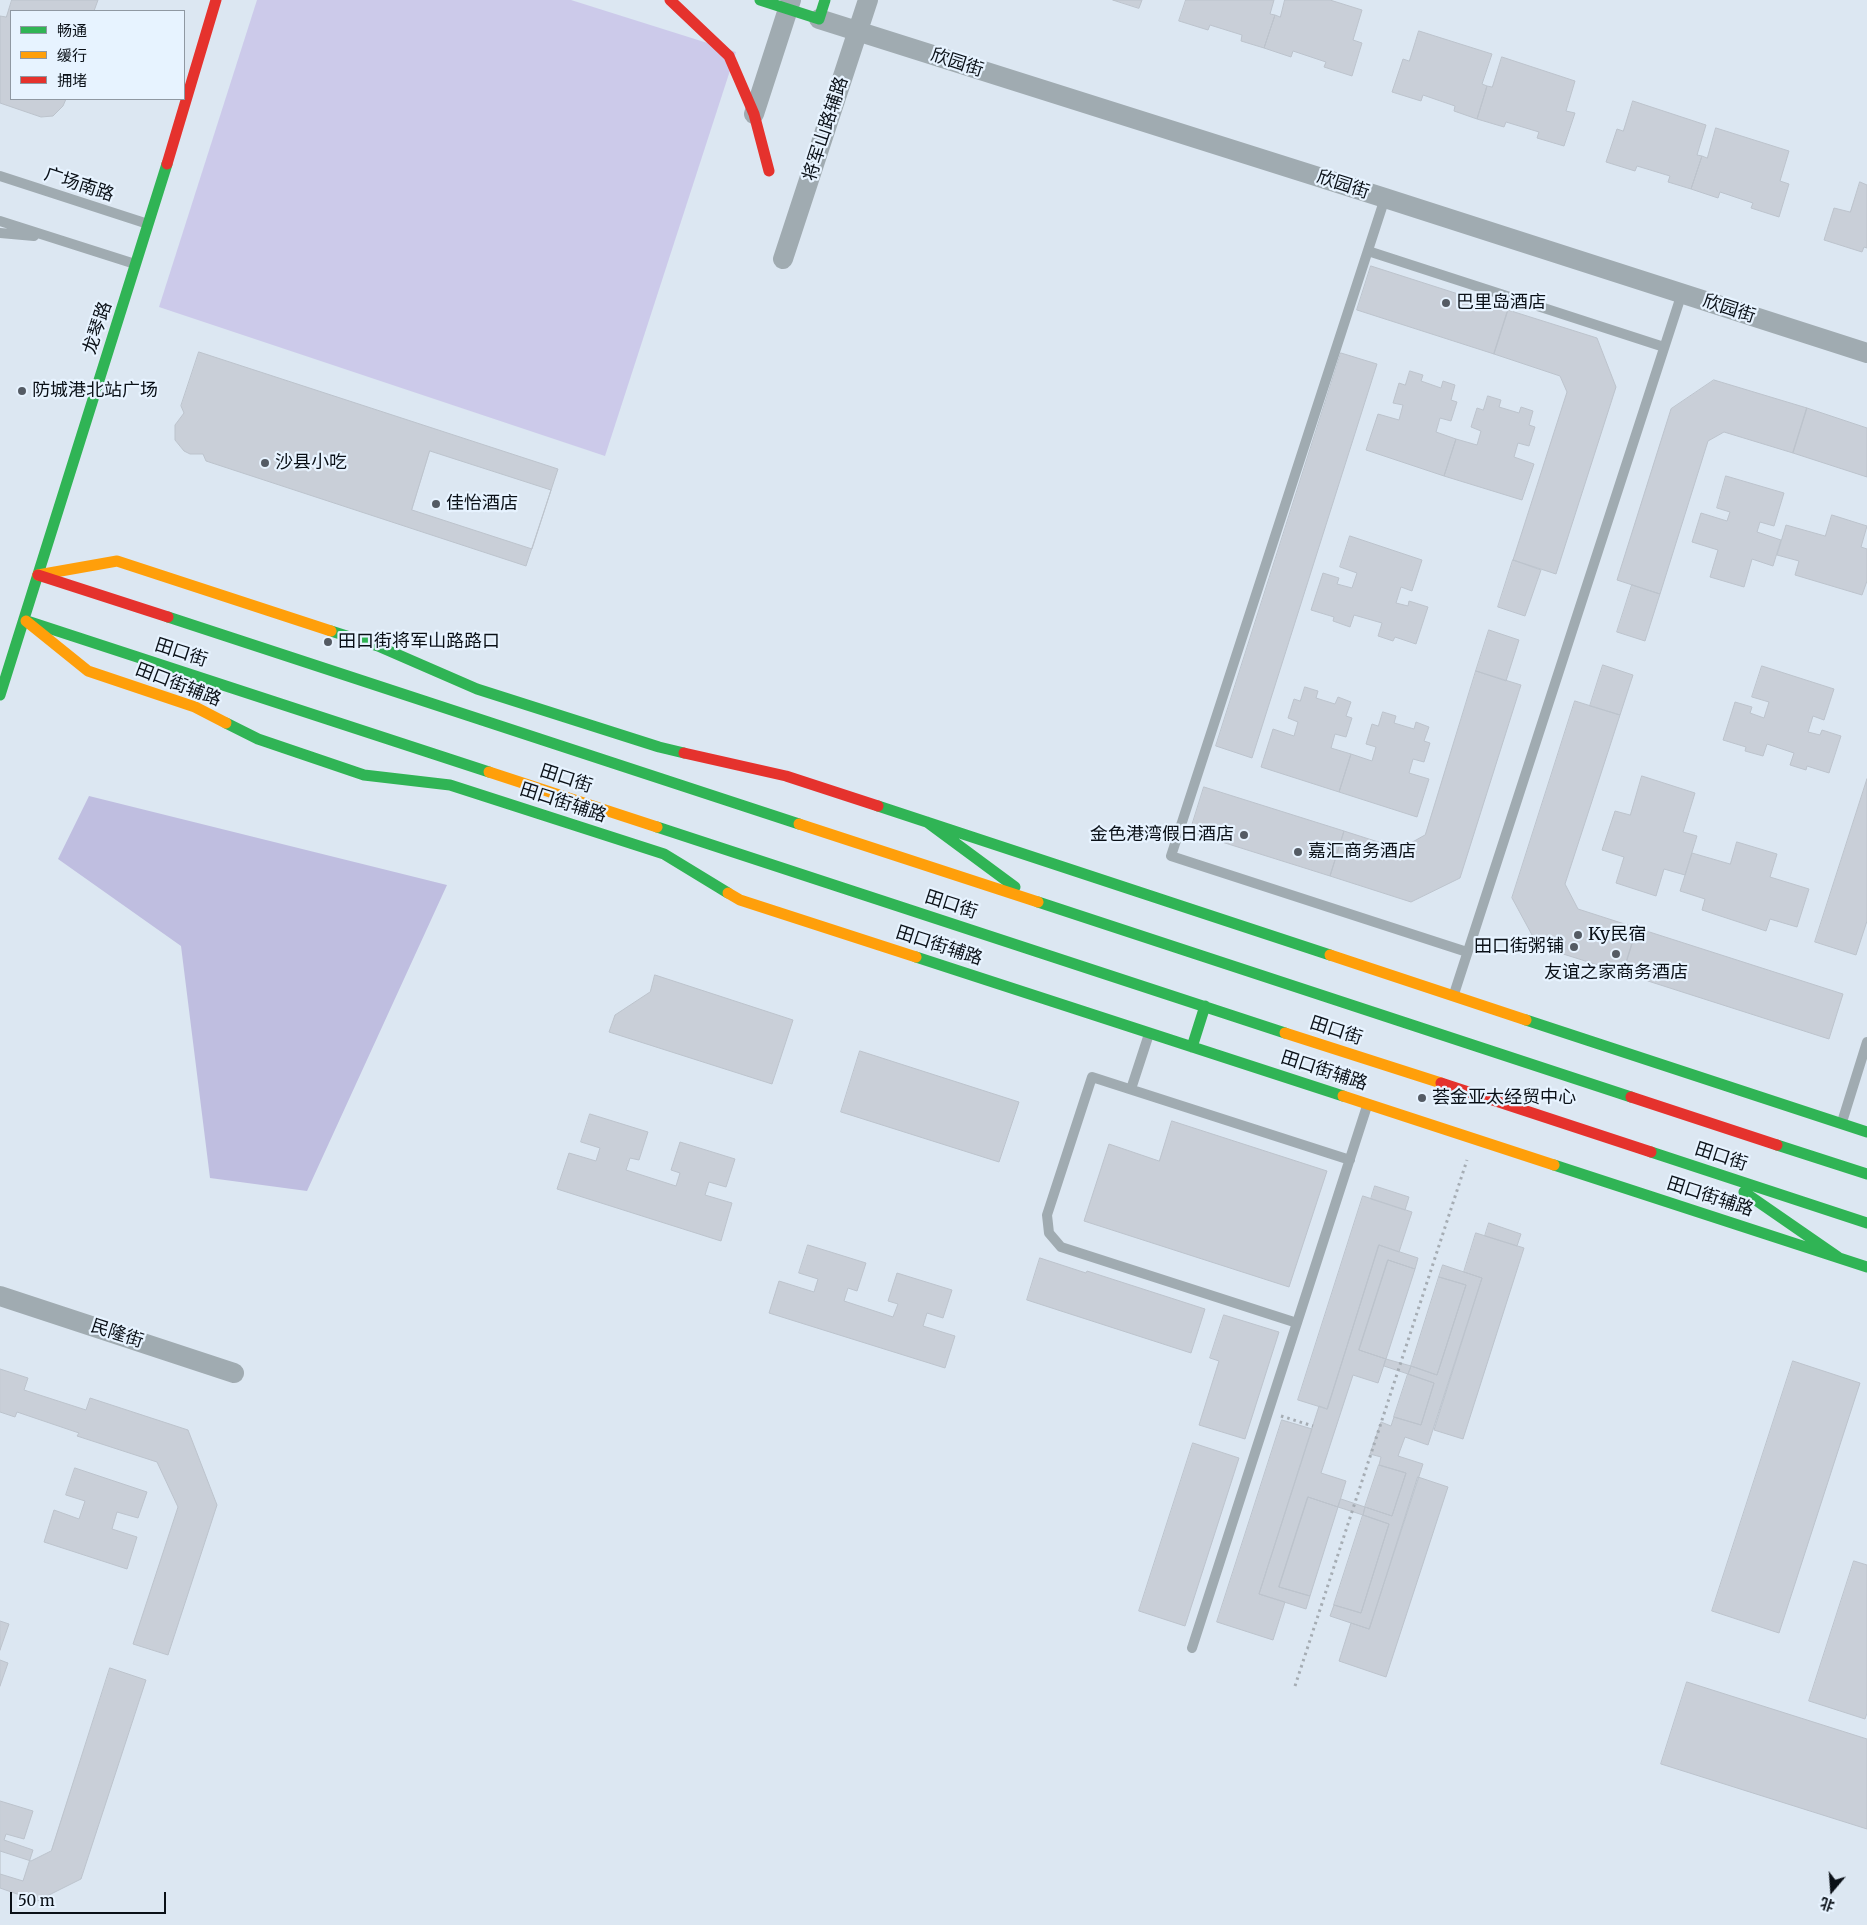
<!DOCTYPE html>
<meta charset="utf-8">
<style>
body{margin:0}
#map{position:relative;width:1867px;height:1925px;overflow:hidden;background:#dce7f2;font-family:Merriweather,"Noto Sans SC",serif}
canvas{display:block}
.legend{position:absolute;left:10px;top:10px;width:175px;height:90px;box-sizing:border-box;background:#e7f3ff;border:1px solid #8f98a2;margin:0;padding:6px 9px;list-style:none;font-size:15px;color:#0a1017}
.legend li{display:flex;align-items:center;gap:10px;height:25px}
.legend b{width:25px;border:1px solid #8f98a2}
.north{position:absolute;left:1807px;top:1865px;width:50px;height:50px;-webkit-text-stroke:4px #e7f3ff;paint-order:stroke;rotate:198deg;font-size:14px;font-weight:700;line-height:20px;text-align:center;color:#0a1017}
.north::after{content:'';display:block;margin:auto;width:18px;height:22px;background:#0a1017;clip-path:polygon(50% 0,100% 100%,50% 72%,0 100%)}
.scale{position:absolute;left:10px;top:1892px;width:156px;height:22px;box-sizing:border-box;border:2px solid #0a1017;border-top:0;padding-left:6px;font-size:15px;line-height:18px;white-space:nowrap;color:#0a1017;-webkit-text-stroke:4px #e7f3ff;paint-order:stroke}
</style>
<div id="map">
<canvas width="1867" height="1925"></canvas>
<ul class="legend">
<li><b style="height:6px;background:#30b455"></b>畅通</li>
<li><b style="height:6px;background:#ff9f0a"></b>缓行</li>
<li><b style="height:6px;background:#e5322d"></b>拥堵</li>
</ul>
<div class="north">北</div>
<div class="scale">50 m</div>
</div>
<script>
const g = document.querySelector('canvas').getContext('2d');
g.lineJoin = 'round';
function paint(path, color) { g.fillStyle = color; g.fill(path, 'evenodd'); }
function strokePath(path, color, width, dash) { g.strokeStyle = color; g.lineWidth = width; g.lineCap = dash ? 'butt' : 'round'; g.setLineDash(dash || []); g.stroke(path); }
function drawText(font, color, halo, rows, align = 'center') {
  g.font = font + ' Merriweather,"Noto Sans SC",serif'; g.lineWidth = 4.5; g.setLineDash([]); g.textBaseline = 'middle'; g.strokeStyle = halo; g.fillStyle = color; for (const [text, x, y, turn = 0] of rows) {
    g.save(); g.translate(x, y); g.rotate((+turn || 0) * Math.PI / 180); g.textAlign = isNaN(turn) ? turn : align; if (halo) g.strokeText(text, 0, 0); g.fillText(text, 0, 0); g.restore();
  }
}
const green = new Path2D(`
 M257 0H571L736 52 605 456 159 307Z`);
const forest = new Path2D(`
 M89 796 447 885 307 1191 210 1178 181 946 58 859Z`);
const building = new Path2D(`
 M12 0H98L94 11H11V99H66L63 106 53 116 41 117 0 103V16L6 17Z
 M1113 0H1142L1139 8Z
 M1186 0H1274L1270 14 1275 15 1264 48 1241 41 1242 35 1210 25 1208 30 1179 21Z
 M1285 0H1330L1362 10 1353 40 1362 43 1352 76 1324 67 1326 62 1293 51 1291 57 1264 48 1275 15 1280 17Z
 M1419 31 1492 54 1482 84 1487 86 1477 119 1454 111 1455 106 1423 95 1421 101 1392 92 1403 59 1409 61Z
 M1502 57 1575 81 1566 111 1575 113 1564 146 1537 138 1539 132 1506 122 1504 127 1477 119 1487 86 1492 87Z
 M1633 101 1706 125 1697 155 1702 156 1691 189 1668 182 1670 176 1637 166 1635 171 1606 162 1617 129 1623 131Z
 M1716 128 1789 151 1780 181 1789 184 1779 217 1751 208 1753 203 1720 192 1718 198 1691 189 1702 156 1707 158Z
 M1860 182 1867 185V248L1864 247 1862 252 1824 240 1834 208 1850 212Z
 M1371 266 1508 310 1494 354 1357 310Z
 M1508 310 1597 338 1616 387 1556 574 1513 560 1567 392 1560 376 1494 354Z
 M199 352 558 469 526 566 206 461 203 454H190L184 451 175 440V425L184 413 181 406Z
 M1341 353 1377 364 1252 758 1216 746Z
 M1410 371 1423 375 1421 381 1441 388 1443 381 1455 385 1451 400 1457 402 1451 421 1440 418 1436 432 1456 439 1444 476 1366 450 1378 414 1399 420 1403 405 1393 403 1399 383 1405 385Z
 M1714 380 1807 408 1793 453 1724 432 1708 441 1660 594 1617 580 1671 409Z
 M1488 396 1501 400 1499 407 1519 413 1521 407 1533 411 1529 425 1535 427 1529 446 1518 443 1514 457 1534 464 1522 500 1444 476 1456 439 1477 445 1481 431 1471 427 1477 408 1483 410Z
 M1807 408 1867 428V477L1793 453Z
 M430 451 551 490 532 549 412 510Z
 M1726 476 1784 493 1774 526 1760 522 1757 532 1781 540 1773 566 1752 559 1744 587 1710 577 1718 550 1692 542 1701 513 1727 521 1730 512 1717 508Z
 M1832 515 1867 526 1861 547 1867 549V581L1862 595 1795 575 1799 561 1777 555 1786 525 1825 536Z
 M1350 536 1422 560 1412 591 1401 587 1396 603 1408 606 1409 601 1428 607 1416 644 1395 637 1393 641 1378 636 1382 623 1354 615 1350 627 1333 621 1334 617 1311 610 1323 573 1339 578 1337 584 1352 588 1357 573 1340 567Z
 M1513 560 1541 570 1525 616 1498 607Z
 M1632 585 1660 594 1645 641 1617 632Z
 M1489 630 1519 640 1506 681 1476 671Z
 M1603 665 1633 675 1620 715 1590 706Z
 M1762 666 1834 689 1824 720 1813 716 1808 732 1820 735 1822 730 1841 736 1829 773 1807 766 1806 770 1790 765 1794 753 1767 744 1763 756 1745 751 1746 747 1723 740 1735 702 1752 707 1750 713 1764 718 1769 702 1752 697Z
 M1476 671 1521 685 1460 878 1411 902 1330 876 1344 831 1400 849 1425 835Z
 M1305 687 1318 691 1316 698 1335 704 1338 697 1351 702 1346 716 1352 718 1346 737 1335 734 1331 748 1351 754 1339 792 1261 767 1273 729 1294 736 1298 722 1288 718 1294 699 1300 701Z
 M1575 701 1620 715 1565 884 1578 909 1637 928 1623 973 1538 946 1512 898Z
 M1383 712 1396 716 1394 723 1414 729 1416 722 1429 727 1424 741 1430 743 1424 762 1413 759 1409 773 1429 779 1417 817 1339 792 1351 754 1372 761 1376 747 1366 744 1372 724 1378 726Z
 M1642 776 1695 793 1683 832 1697 836 1685 875 1664 869 1656 896 1616 883 1624 857 1602 850 1615 811 1630 815Z
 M1867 779V921L1856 955 1815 942Z
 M1204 787 1344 831 1330 876 1190 832Z
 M1737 842 1777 854 1770 877 1809 889 1797 927 1770 919 1766 931 1702 910 1705 899 1680 891 1692 853 1730 864Z
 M1637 928 1843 994 1829 1039 1623 973Z
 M655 975 793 1020 772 1084 609 1032 615 1015 650 992Z
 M860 1051 1019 1102 999 1162 841 1112Z
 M590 1114 648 1132 639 1160 630 1158 626 1170 676 1186 680 1173 671 1170 680 1142 735 1159 726 1187 709 1182 705 1195 732 1203 721 1241 557 1189 569 1153 596 1161 600 1148 581 1142Z
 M1172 1121 1327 1171 1289 1287 1084 1221 1109 1144 1159 1161Z
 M1375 1186 1409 1197 1405 1210 1371 1199Z
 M1363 1196 1412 1212 1399 1252 1379 1245 1327 1409 1298 1400Z
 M1489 1223 1521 1234 1517 1246 1485 1236Z
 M1476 1233 1524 1248 1463 1439 1434 1430 1482 1278 1464 1272Z
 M808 1245 866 1263 857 1291 848 1288 844 1301 893 1317 898 1304 888 1301 897 1273 952 1290 943 1318 927 1313 923 1326 955 1336 945 1368 769 1313 779 1281 814 1292 818 1279 799 1273Z
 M1379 1245 1418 1258 1415 1269 1388 1260 1359 1350 1386 1359 1378 1383 1353 1375 1321 1473 1346 1481 1338 1507 1308 1497 1279 1587 1310 1596 1306 1609 1259 1594 1319 1406 1327 1409Z
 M1040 1258 1086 1273 1087 1271 1205 1309 1191 1353 1027 1300Z
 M1388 1260 1415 1269 1386 1359 1359 1350Z
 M1443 1265 1482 1278 1428 1445 1405 1437 1398 1456 1423 1464 1369 1629 1330 1616 1334 1605 1361 1613 1389 1524 1363 1515 1365 1507 1392 1516 1406 1473 1379 1465 1381 1457 1370 1454 1381 1422 1391 1426 1394 1417 1421 1425 1434 1383 1408 1374 1411 1366 1437 1375 1466 1285 1439 1277Z
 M1439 1277 1466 1285 1437 1375 1411 1366Z
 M1224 1315 1279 1332 1245 1439 1199 1425 1219 1361 1210 1358Z
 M1386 1359 1411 1366 1408 1374 1384 1366Z
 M1793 1361 1860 1383 1779 1633 1712 1611Z
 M0 1369 28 1378 24 1390 86 1410 90 1398 188 1430 217 1505 168 1655 133 1644 178 1507 157 1462 77 1436 79 1433 17 1412 15 1417 0 1412Z
 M1408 1374 1434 1383 1421 1425 1394 1417Z
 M1282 1420 1312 1429 1259 1594 1285 1602 1273 1640 1217 1622Z
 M1193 1443 1239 1458 1185 1626 1139 1611Z
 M1379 1465 1406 1473 1392 1516 1365 1507Z
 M75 1468 147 1492 138 1518 117 1512 112 1529 137 1537 127 1569 44 1542 54 1510 79 1519 85 1501 66 1495Z
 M1418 1477 1448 1487 1386 1677 1339 1661 1351 1623 1369 1629Z
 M1308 1497 1338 1507 1310 1596 1279 1587Z
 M1341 1499 1365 1507 1363 1515 1338 1507Z
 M1363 1515 1389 1524 1361 1613 1334 1605Z
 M1854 1561 1867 1565V1713L1865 1719 1809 1701Z
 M0 1621 9 1624 0 1650Z
 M0 1660 8 1663 0 1686Z
 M110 1668 146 1680 81 1879 37 1901 0 1888V1851L31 1861 51 1851Z
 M1687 1682 1867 1739V1829L1661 1764Z
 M0 1801 33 1811 24 1839 6 1834 4 1840 33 1850 23 1881 0 1874Z`);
const path = new Path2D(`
 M1281 1416 1313 1426
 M1295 1686 1467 1160`);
const lane = new Path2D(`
 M0 176 148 224
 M1385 198 1171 856 1467 952
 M0 221 135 264
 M0 233 34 236
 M1368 251 1664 347
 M1454 994 1682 293
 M1131 1089 1149 1034
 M1842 1122 1867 1042
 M1297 1323 1061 1247 1049 1233 1047 1215 1092 1077 1350 1160
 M1192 1648 1367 1106`);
const street = new Path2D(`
 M819 19 1385 198 1867 353
 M754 114 791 0
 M783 259 868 0
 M0 1296 234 1373`);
const fast = new Path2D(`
 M760 0 819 19 825 0
 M168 617 799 824
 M24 620 489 772
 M331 631 378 646 477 689 659 747 684 753
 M0 695 167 164
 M226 723 258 739 364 775 450 785 664 854 728 893
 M878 806 1330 955
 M927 822 1015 887
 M657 827 1285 1033
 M1038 902 1631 1097
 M916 957 1343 1096
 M1526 1020 1867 1132
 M1192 1047 1205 1006
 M1777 1145 1867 1174
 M1651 1152 1867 1223
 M1554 1165 1867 1267
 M1744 1192 1838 1257`);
const slow = new Path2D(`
 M38 575 117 561 331 631
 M26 621 88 671 195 707 226 723
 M489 772 657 827
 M799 824 1038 902
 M728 893 740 900 916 957
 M1330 955 1526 1020
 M1285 1033 1441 1083
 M1343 1096 1554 1165`);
const jam = new Path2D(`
 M670 0 729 56 754 114 769 171
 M167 164 216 0
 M38 575 168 617
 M684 753 786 776 878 806
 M1441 1083 1651 1152
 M1631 1097 1777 1145`);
const markers = [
 [1446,303,5,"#545b64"],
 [22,391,5,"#545b64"],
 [265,463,5,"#545b64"],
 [436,504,5,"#545b64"],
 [328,642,5,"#545b64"],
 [1244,835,5,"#545b64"],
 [1298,852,5,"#545b64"],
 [1578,935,5,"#545b64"],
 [1574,947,5,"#545b64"],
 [1616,954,5,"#545b64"],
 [1422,1098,5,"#545b64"]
];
const streetNames = [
 ["欣园街",957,63,18],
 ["将军山路辅路",826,129,-72],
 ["广场南路",79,185,18],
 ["欣园街",1343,185,18],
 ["欣园街",1729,309,18],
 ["龙琴路",98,328,-72],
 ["田口街",181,653,18],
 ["田口街辅路",178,685,21],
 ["田口街",566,779,18],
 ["田口街辅路",563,803,18],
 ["田口街",951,905,18],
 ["田口街辅路",939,946,18],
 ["田口街",1336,1031,18],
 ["田口街辅路",1324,1071,18],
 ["田口街",1721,1157,18],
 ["田口街辅路",1710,1197,18],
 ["民隆街",117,1334,18]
];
const poiNames = [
 ["巴里岛酒店",1456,303],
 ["防城港北站广场",32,391],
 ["沙县小吃",275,463],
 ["佳怡酒店",446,504],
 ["田口街将军山路路口",338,642],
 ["金色港湾假日酒店",1234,835,"right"],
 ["嘉汇商务酒店",1308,852],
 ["Ky民宿",1588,935],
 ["田口街粥铺",1564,947,"right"],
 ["友谊之家商务酒店",1616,973,"center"],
 ["荟金亚太经贸中心",1432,1098]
];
paint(green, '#cccaea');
paint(forest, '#bfbee0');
paint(building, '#c9cfd8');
strokePath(building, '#bcc3cc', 1);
strokePath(path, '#a5acb3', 3, [2.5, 4]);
strokePath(lane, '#a0abb1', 10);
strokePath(street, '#a0abb1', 20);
strokePath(fast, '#30b455', 11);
strokePath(slow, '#ff9f0a', 11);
strokePath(jam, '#e5322d', 11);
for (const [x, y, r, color] of markers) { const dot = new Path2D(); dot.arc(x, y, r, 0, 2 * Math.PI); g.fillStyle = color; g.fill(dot); strokePath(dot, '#e7f3ff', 2); }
drawText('18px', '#0a1017', '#e7f3ff', streetNames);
drawText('18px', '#0a1017', '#e7f3ff', poiNames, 'left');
</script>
